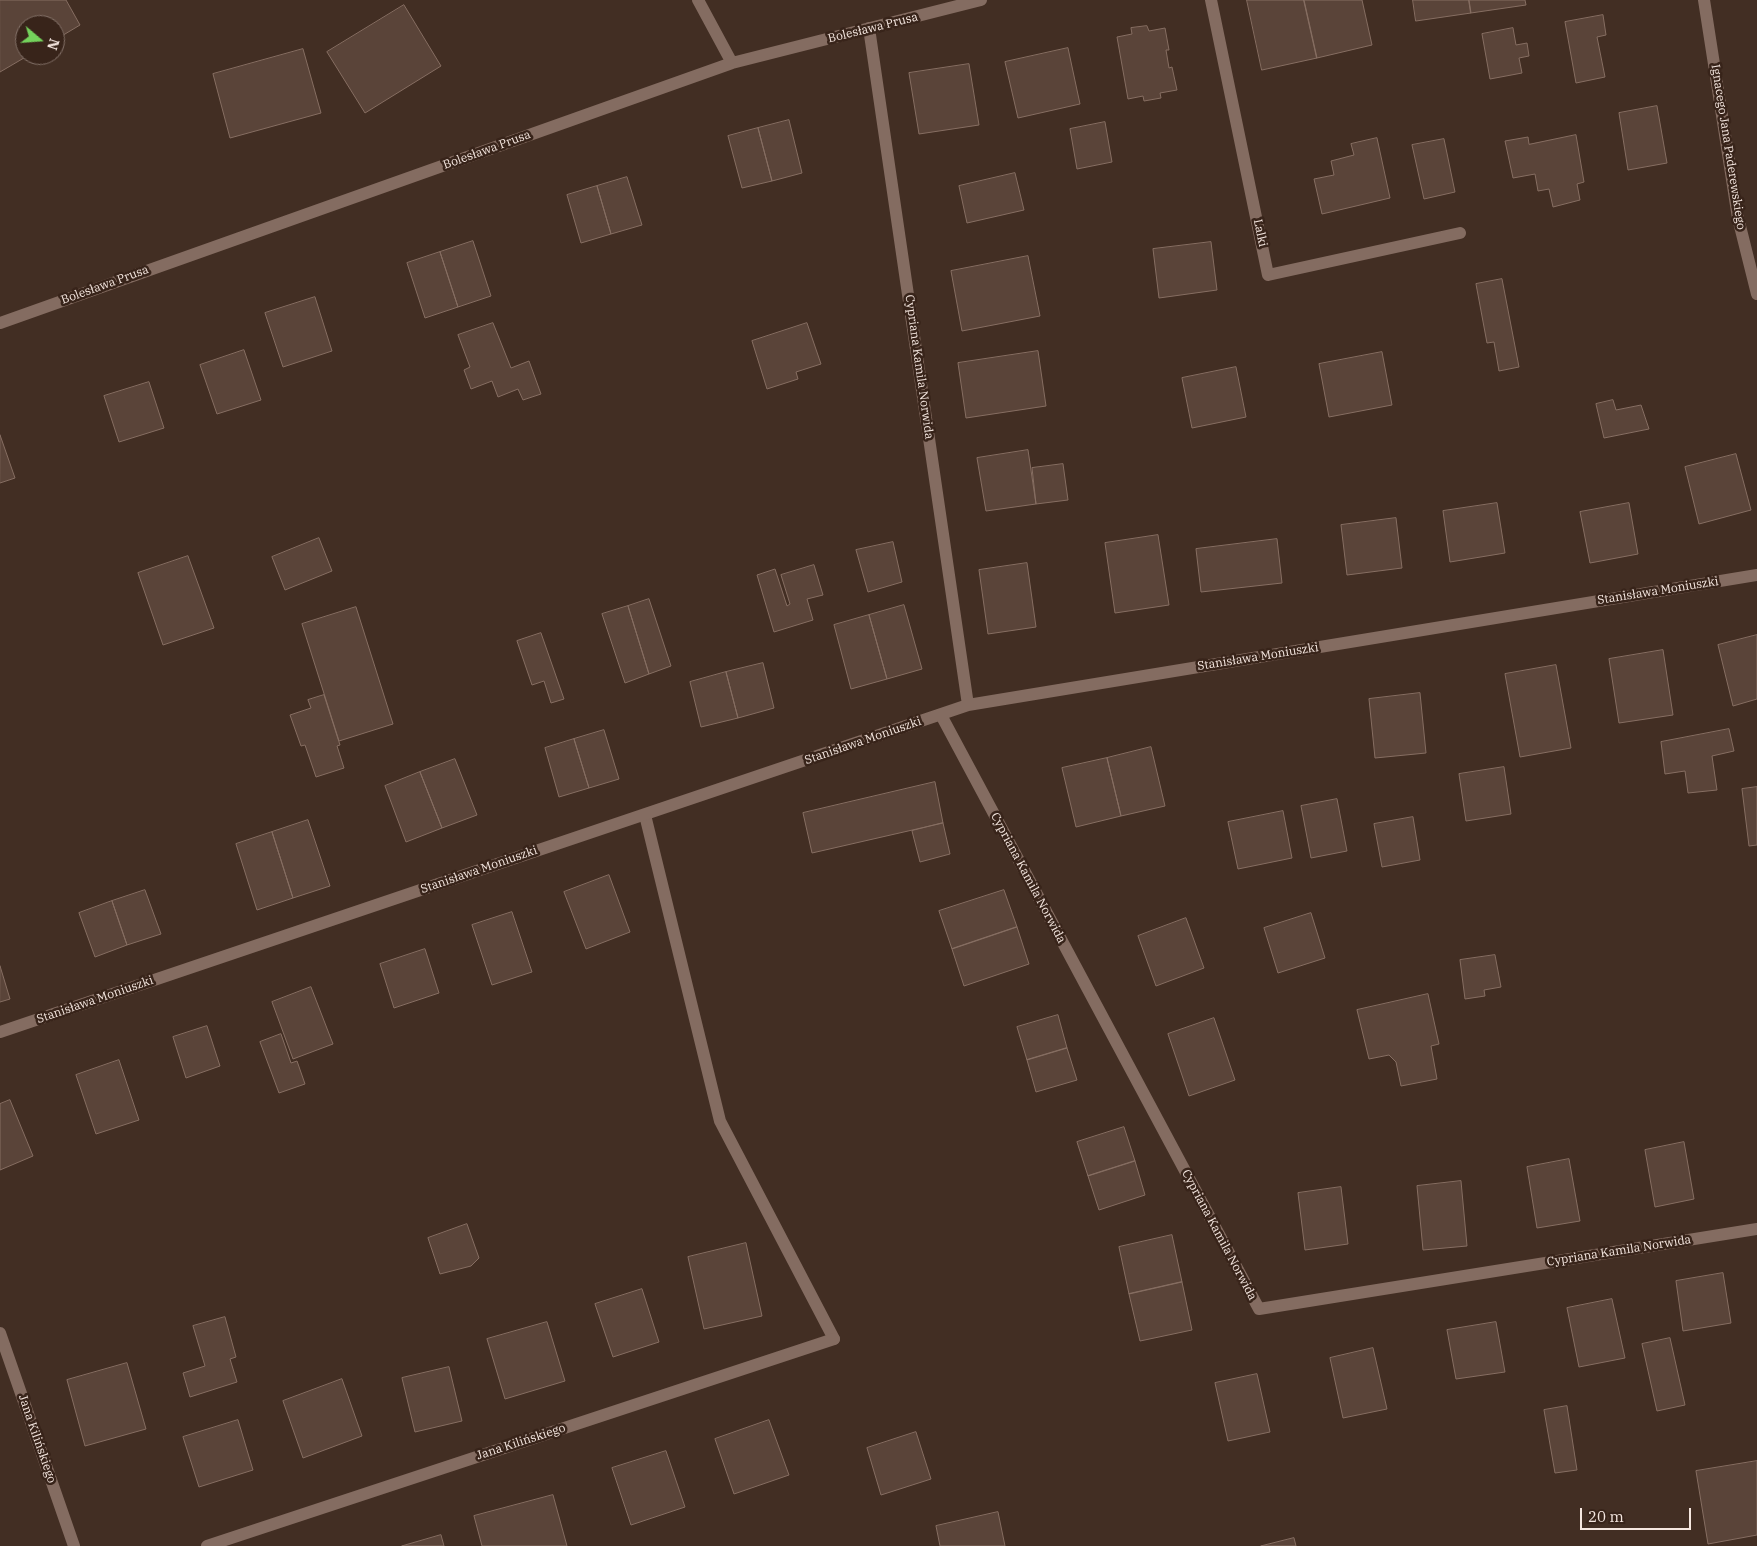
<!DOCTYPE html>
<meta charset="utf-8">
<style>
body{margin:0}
#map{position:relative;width:1757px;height:1546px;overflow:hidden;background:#422e23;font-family:"IBM Plex Serif",serif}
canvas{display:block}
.north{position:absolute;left:15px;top:15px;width:50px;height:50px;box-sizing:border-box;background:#38241a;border:1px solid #847269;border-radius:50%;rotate:108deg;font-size:14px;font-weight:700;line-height:20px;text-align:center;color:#f5e7e0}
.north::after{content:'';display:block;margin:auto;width:18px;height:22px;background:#74d25c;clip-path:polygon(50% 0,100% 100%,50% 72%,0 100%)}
.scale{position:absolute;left:1580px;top:1508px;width:111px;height:22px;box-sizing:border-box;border:2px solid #f5e7e0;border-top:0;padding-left:6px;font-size:15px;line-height:18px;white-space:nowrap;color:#f5e7e0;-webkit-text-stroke:4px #38241a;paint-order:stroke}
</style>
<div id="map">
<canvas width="1757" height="1546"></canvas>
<div class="north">N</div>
<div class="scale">20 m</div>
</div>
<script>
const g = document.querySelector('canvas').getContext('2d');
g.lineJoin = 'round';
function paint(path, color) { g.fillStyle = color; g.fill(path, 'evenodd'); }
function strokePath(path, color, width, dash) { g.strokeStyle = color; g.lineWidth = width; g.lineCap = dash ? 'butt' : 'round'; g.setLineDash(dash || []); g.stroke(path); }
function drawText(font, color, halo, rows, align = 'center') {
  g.font = font + ' "IBM Plex Serif",serif'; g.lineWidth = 5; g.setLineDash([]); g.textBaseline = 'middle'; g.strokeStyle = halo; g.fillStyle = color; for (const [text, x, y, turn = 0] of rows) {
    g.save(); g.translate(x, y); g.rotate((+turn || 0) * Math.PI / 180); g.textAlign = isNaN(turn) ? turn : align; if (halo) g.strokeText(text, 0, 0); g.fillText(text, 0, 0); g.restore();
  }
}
const building = new Path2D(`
 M0 0H66L80 25 55 40V25H25V55H29L0 72Z
 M1247 0H1304L1317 58 1262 70Z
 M1304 0H1362L1372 45 1317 58Z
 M1413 0H1469L1471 13 1416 21Z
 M1469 0H1525L1526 5 1471 13Z
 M404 5 441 66 365 113 327 52Z
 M1603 15 1606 35 1597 37 1605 77 1576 83 1565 22Z
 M1147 26 1149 31 1165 28 1169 50H1166L1169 68 1172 67 1177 90 1160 93 1161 98 1144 101 1143 96 1128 99 1117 37 1132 34 1131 28Z
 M1513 28 1516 45 1527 43 1529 56 1519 58 1522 73 1490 79 1482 34Z
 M1068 48 1080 104 1018 118 1005 62Z
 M303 49 321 113 230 138 213 74Z
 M969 64 979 125 919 134 909 73Z
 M1657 106 1667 163 1628 170 1619 113Z
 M789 120 802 173 772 181 758 128Z
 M1105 122 1112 162 1077 169 1070 129Z
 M758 128 772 181 742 188 728 136Z
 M1576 135 1584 182 1577 184 1580 200 1553 207 1549 189 1538 191 1535 174 1513 178 1505 141 1528 137 1529 144Z
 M1377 138 1390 198 1322 214 1314 179 1334 175 1331 161 1354 155 1351 144Z
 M1444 139 1455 192 1424 199 1412 145Z
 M1015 173 1024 210 967 223 959 186Z
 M627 177 642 225 611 234 597 186Z
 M597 186 611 234 581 243 567 195Z
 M473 241 491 296 458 307 440 252Z
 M1211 242 1217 290 1159 298 1153 249Z
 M440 252 458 307 425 318 407 263Z
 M1028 256 1040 316 962 331 951 271Z
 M1502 279 1519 367 1499 371 1494 342 1487 343 1476 284Z
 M315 297 332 351 283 367 265 313Z
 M493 323 511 368 529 361 541 394 523 400 518 389 498 397 492 381 471 389 464 370 470 367 458 335Z
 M807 323 821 364 796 372 798 379 767 389 752 341Z
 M244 350 261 400 217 414 200 365Z
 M1038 351 1046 406 966 418 958 363Z
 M1382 352 1392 405 1329 417 1319 364Z
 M1236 367 1246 417 1192 428 1182 378Z
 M149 382 164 428 119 442 104 396Z
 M1613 400 1616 410 1641 405 1649 429 1604 438 1596 404Z
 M0 435 15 478 0 483Z
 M1028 450 1036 504 986 511 977 458Z
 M1736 454 1751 510 1699 524 1685 467Z
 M1063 464 1068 500 1036 504 1032 468Z
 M1497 503 1505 553 1450 562 1443 511Z
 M1629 503 1638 554 1590 563 1580 512Z
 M1396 518 1402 568 1347 575 1341 525Z
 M1158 535 1169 605 1115 613 1105 543Z
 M319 538 332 571 285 590 272 557Z
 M1277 539 1282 583 1201 592 1196 549Z
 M893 542 902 582 868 592 856 550Z
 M188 556 214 628 163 645 138 573Z
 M1027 563 1036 627 988 634 979 570Z
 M814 565 823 595 807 599 813 620 774 632 757 575 775 569 787 606 790 604 781 575Z
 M649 599 671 666 649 674 628 606Z
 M904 605 922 669 887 679 869 615Z
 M628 606 649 674 625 683 602 614Z
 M356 607 393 724 339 741 302 624Z
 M869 615 887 679 851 689 834 625Z
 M541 633 564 699 551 703 544 681 532 685 517 641Z
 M1757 635V699L1733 706 1718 645Z
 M1663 650 1673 715 1619 723 1609 659Z
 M763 663 774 708 738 718 726 672Z
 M1556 665 1571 748 1520 757 1505 674Z
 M726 672 738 718 701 727 690 682Z
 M1420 693 1426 753 1375 758 1369 699Z
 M324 695 340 745 337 746 344 768 316 777 305 745 301 746 290 715 311 708 308 700Z
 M1729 729 1734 751 1712 756 1717 790 1688 793 1685 771 1665 774 1661 742Z
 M604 730 619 779 589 788 574 739Z
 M574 739 589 788 559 797 545 748Z
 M1151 747 1165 806 1121 816 1107 758Z
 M1107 758 1121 816 1076 827 1062 768Z
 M455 759 477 815 442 828 420 772Z
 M1504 767 1511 814 1466 821 1459 774Z
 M420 772 442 828 406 842 385 786Z
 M935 782 943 823 812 853 803 813Z
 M1757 787V845L1749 846 1742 789Z
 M1337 799 1347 851 1311 858 1301 806Z
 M1283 811 1292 858 1238 869 1228 822Z
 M1413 817 1420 860 1382 867 1374 824Z
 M308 820 330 886 293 898 272 832Z
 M943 823 950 854 920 862 912 831Z
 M272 832 293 898 257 910 236 844Z
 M609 875 630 932 586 949 564 892Z
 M145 890 161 934 127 945 112 901Z
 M1004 890 1017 927 952 949 939 911Z
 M112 901 127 945 95 957 79 913Z
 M512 912 532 972 492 985 472 925Z
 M1311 913 1325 958 1278 973 1264 928Z
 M1186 918 1204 968 1156 986 1138 936Z
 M1017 927 1029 964 964 986 952 949Z
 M425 949 439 993 394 1008 380 964Z
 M1495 955 1501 987 1484 990 1485 996 1465 999 1460 960Z
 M0 966 10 999 0 1002Z
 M311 987 333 1044 293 1059 272 1002Z
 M1428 994 1439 1044 1431 1046 1437 1079 1401 1086 1396 1062 1389 1055 1369 1059 1357 1010Z
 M1058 1015 1067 1048 1027 1060 1017 1027Z
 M1214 1018 1235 1080 1189 1096 1168 1034Z
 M207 1026 220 1066 186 1078 173 1037Z
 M281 1034 291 1063 297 1061 305 1084 279 1093 260 1042Z
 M1067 1048 1077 1080 1036 1092 1027 1060Z
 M119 1060 139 1120 96 1134 76 1075Z
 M10 1100 33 1156 0 1170V1104Z
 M1124 1127 1135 1161 1088 1176 1077 1142Z
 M1684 1142 1694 1199 1655 1207 1645 1150Z
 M1569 1159 1580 1221 1537 1228 1527 1167Z
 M1135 1161 1145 1195 1099 1210 1088 1176Z
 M1461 1181 1467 1246 1423 1250 1417 1186Z
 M1341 1187 1348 1244 1305 1250 1298 1193Z
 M467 1224 479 1258 471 1266 440 1274 428 1238Z
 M1172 1235 1182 1282 1129 1294 1119 1247Z
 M746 1243 762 1316 704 1329 688 1257Z
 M1723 1273 1731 1323 1683 1331 1676 1281Z
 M1182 1282 1192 1330 1140 1341 1129 1294Z
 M642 1289 659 1342 613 1357 595 1304Z
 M1612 1299 1625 1358 1579 1367 1567 1308Z
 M225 1317 236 1357 230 1359 237 1382 190 1397 183 1373 205 1366 193 1326Z
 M547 1322 565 1381 505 1399 487 1339Z
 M1496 1322 1505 1372 1456 1379 1447 1330Z
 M1670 1338 1685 1405 1657 1411 1642 1344Z
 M1373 1348 1387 1409 1343 1418 1330 1358Z
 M127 1363 146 1429 85 1446 67 1380Z
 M449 1367 462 1421 415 1432 402 1378Z
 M1257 1374 1270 1432 1228 1441 1215 1383Z
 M342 1379 362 1436 303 1458 283 1401Z
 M1567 1406 1577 1470 1555 1473 1544 1410Z
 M238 1420 253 1470 199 1487 183 1437Z
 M769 1420 789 1475 734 1494 715 1439Z
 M916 1432 931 1479 881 1495 867 1448Z
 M666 1451 685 1507 631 1525 612 1468Z
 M1757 1461V1535L1708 1544 1696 1471Z
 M553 1495 567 1546H482L474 1516Z
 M998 1512 1005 1546H940L936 1526Z
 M441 1535 444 1546H402Z
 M1294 1538 1296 1546H1261Z`);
const pedestrian = new Path2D(`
 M645 815 720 1121 834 1339`);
const minor = new Path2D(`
 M698 0 732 63
 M1211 0 1268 275 1460 233
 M1704 0 1738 218 1757 294
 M869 28 968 705
 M0 323 732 63 981 0
 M941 715 1259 1309 1757 1229
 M0 1032 968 705 1757 575
 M0 1333 74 1546
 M207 1546 834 1339`);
const streetNames = [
 ["Bolesława Prusa",873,28,-14],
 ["Ignacego Jana Paderewskiego",1728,147,81],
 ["Bolesława Prusa",487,150,-20],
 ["Lalki",1260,233,78],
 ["Bolesława Prusa",105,285,-20],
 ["Cypriana Kamila Norwida",919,367,82],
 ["Stanisława Moniuszki",1658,591,-9],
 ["Stanisława Moniuszki",1258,657,-9],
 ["Stanisława Moniuszki",863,741,-19],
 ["Stanisława Moniuszki",479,870,-19],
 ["Cypriana Kamila Norwida",1028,878,62],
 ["Stanisława Moniuszki",95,1000,-19],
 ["Cypriana Kamila Norwida",1219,1235,62],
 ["Cypriana Kamila Norwida",1619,1251,-9],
 ["Jana Kilińskiego",37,1439,71],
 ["Jana Kilińskiego",521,1442,-18]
];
paint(building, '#5a4439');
strokePath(building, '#866e62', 1);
strokePath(pedestrian, '#846c61', 12);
strokePath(minor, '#846c61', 12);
drawText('12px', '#f5e7e0', '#38241a', streetNames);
</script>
